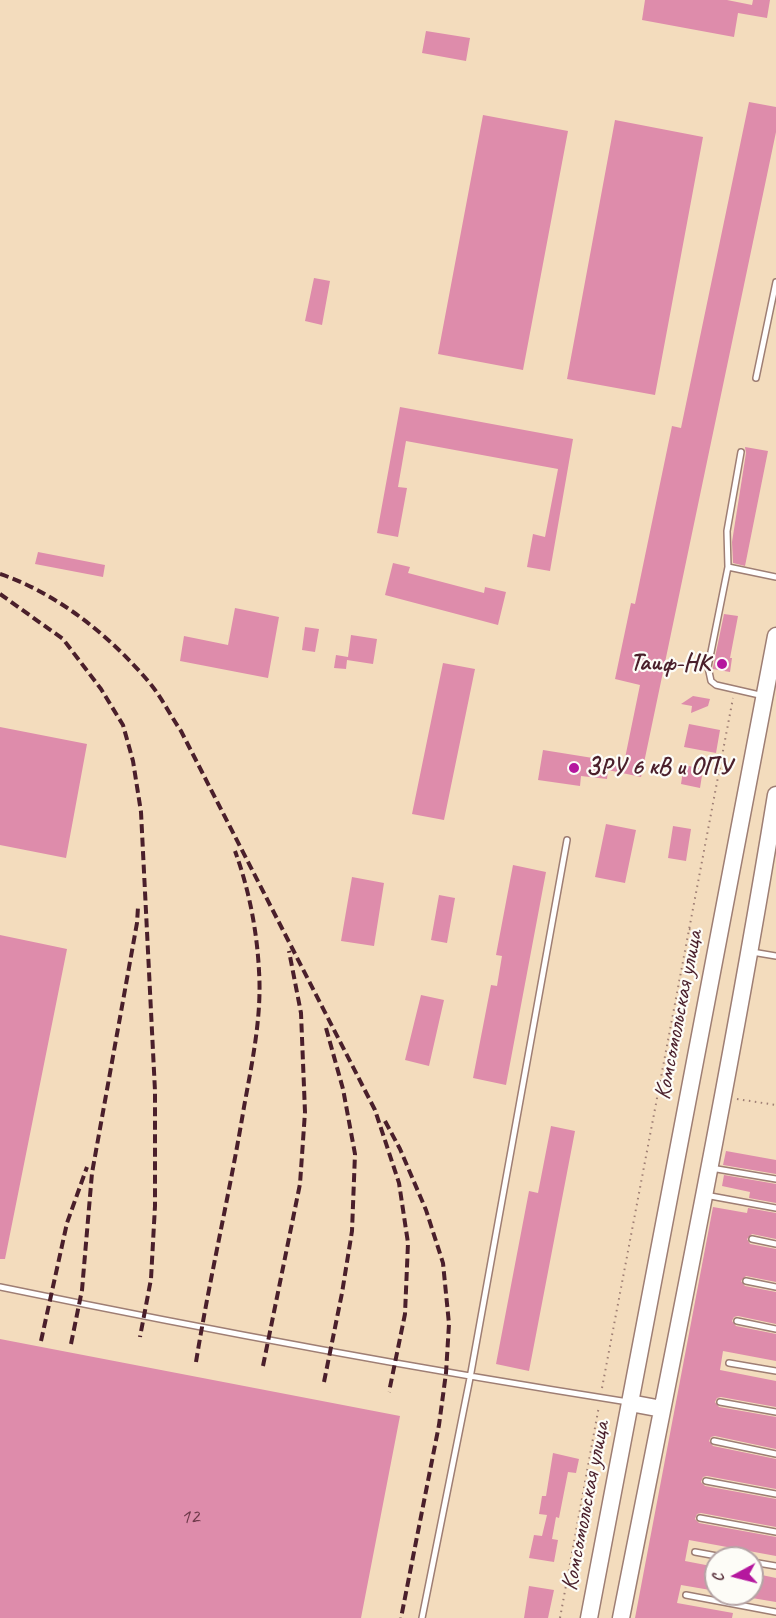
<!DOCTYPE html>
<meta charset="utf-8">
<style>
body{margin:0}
#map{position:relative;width:776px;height:1618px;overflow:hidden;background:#f3dcbd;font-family:Caveat,sans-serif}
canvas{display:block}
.north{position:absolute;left:704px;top:1546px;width:60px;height:60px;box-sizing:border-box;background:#fdfcf7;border:2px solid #b5a4a5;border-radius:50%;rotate:263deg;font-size:16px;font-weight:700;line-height:24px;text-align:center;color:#4a1f2b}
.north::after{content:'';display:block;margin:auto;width:21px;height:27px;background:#b5179e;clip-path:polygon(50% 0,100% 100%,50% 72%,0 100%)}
</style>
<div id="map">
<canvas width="776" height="1618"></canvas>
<div class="north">С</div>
</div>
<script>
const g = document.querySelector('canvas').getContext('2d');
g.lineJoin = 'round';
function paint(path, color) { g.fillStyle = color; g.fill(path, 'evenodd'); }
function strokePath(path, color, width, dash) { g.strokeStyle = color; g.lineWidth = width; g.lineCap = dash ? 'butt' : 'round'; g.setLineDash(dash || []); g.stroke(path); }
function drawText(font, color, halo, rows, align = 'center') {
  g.font = font + ' Caveat,sans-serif'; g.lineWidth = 4.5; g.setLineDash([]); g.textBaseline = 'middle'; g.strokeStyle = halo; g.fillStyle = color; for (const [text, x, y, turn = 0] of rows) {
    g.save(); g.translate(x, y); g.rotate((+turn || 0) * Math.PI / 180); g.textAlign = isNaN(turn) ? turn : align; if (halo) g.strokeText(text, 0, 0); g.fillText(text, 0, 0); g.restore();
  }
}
const building = new Path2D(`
 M645 0H727L752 5 753 0H770L767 18 738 13 734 37 642 20Z
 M426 31 470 38 466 61 422 53Z
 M749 102 776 107V132L641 777 608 770 607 779 581 776 580 786 538 780 543 750 624 763 640 685 615 679 631 603 635 604 672 426 681 428Z
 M483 115 568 131 523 370 438 354Z
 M615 120 703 137 655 395 567 379Z
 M314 278 330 281 322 325 305 321Z
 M400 407 573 439 550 571 527 567 533 534 545 537 558 469 406 441 398 487 407 488 398 537 377 533Z
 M745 447 768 451 745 566 733 563 732 542 746 453Z
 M38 552 105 565 103 577 35 564Z
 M393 563 410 567 408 573 484 593 485 587 506 592 498 625 385 595Z
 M235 608 279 617 268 678 180 661 184 636 228 645Z
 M724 614 738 616 730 658H732L730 672 713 669V667Z
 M305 627 319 629 315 652 302 650Z
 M351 635 377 639 373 664 347 660 346 669 334 668 336 655 348 657Z
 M443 663 475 669 444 820 412 814Z
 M693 696 710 699 708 706 691 713 692 706 681 704Z
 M689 724 720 730 716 753 684 747Z
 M0 727 87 744 66 858 0 845Z
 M684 765 703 769 700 788 681 784Z
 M606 824 636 830 625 883 595 877Z
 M673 826 691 829 686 861 668 858Z
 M513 865 546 872 506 1085 473 1078 491 985 497 986 502 956 496 955Z
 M352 877 384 883 374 946 341 941Z
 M439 895 455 898 447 943 431 940Z
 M0 935 67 949 5 1259H0Z
 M421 995 444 1000 429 1066 405 1060Z
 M551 1126 575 1131 529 1371 496 1364 529 1191 538 1193Z
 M726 1151 776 1160V1174L723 1165Z
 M724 1175 776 1184V1203L749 1198 750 1192 722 1186Z
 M713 1207 747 1213 748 1208 776 1213V1239L752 1234 747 1239 750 1244 776 1249V1282L746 1276 741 1281 745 1286 776 1292V1324L738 1316 734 1317 732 1321 736 1326 776 1334V1361L723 1351 720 1370 776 1381V1407L721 1397 717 1398 715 1402 719 1407 776 1417V1449L715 1436 711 1437 709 1441 713 1446 776 1459V1489L707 1476 703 1477 701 1482 705 1486 776 1499V1527L701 1513 697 1514 695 1519 699 1523 776 1537V1556L689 1540 685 1561 716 1567V1591L681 1585 677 1603 733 1613 732 1618H635Z
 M0 1339 400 1416 361 1618H0Z
 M553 1453 579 1459 576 1473 568 1472 559 1518 556 1517 552 1539 558 1540 554 1562 529 1558 534 1535 542 1536 547 1515 539 1514 542 1496H546Z
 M752 1573 776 1578V1602L752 1598Z
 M529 1586 554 1590 548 1618H524Z`);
const path = new Path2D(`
 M689 929 704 933
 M737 1099 776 1105
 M602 1388 733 698
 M560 1618 599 1406`);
const service = new Path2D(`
 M756 378 776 282
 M741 452 727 531 728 567 776 577
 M728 567 708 667 711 681 716 685 764 696
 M752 952 776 956
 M711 1168 776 1179
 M705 1195 776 1208
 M752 1239 776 1244
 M746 1281 776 1287
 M0 1287C208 1330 418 1369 628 1402
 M737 1321 776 1329
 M729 1363 776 1371
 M720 1402 776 1412
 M714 1441 776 1454
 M706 1481 776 1494
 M700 1518 776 1532
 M695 1552 728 1558
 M752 1562 776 1566
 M686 1595 776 1612
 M422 1618 470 1378 567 840`);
const primary = new Path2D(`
 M630 1403 662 1409
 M589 1618 776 636
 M621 1618C675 1344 731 1071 776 795`);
const rail = new Path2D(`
 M0 574C57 593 110 636 148 681 161 696 170 715 181 731L375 1110 399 1183 408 1243 405 1314 389 1392
 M0 594 63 639 101 689 123 725 133 761 141 812 155 1091V1206L151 1279 140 1337
 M385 1121 400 1149 426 1210 443 1263 449 1324 446 1373 439 1425 401 1618
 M41 1341 67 1223 87 1167
 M71 1344 82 1290 92 1173 137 923 138 907
 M196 1362C210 1276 230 1192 244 1107 252 1063 262 1016 259 971 257 931 249 889 235 851
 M263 1366 300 1184 305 1112 301 1013 289 951
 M324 1382 342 1293 352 1231 355 1154 343 1089 326 1028`);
const markers = [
 [722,664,6,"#b5179e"],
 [574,768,6,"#b5179e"]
];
const numberNames = [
 ["12",190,1517]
];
const poiNames = [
 ["Таиф-НК",710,664],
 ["ЗРУ 6 кВ и ОПУ",586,768,"left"]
];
const streetNames = [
 ["Комсомольская улица",679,1015,-79],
 ["Комсомольская улица",586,1506,-79]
];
paint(building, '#de8cab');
strokePath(service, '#9e7e74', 8);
strokePath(primary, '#9e7e74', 19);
strokePath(path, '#9e7e74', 2, [1.5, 4.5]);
strokePath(service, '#fff', 5);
strokePath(primary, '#fff', 16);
strokePath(rail, '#4a1f2b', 4, [9, 4.5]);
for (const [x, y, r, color] of markers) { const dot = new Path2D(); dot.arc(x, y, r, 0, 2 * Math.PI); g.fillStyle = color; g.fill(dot); strokePath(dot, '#fdfcf7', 2); }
drawText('21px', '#6f3a4b', null, numberNames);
drawText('bold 24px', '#4a1f2b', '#fdfcf7', poiNames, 'right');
drawText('24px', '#4a1f2b', '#fdfcf7', streetNames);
</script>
